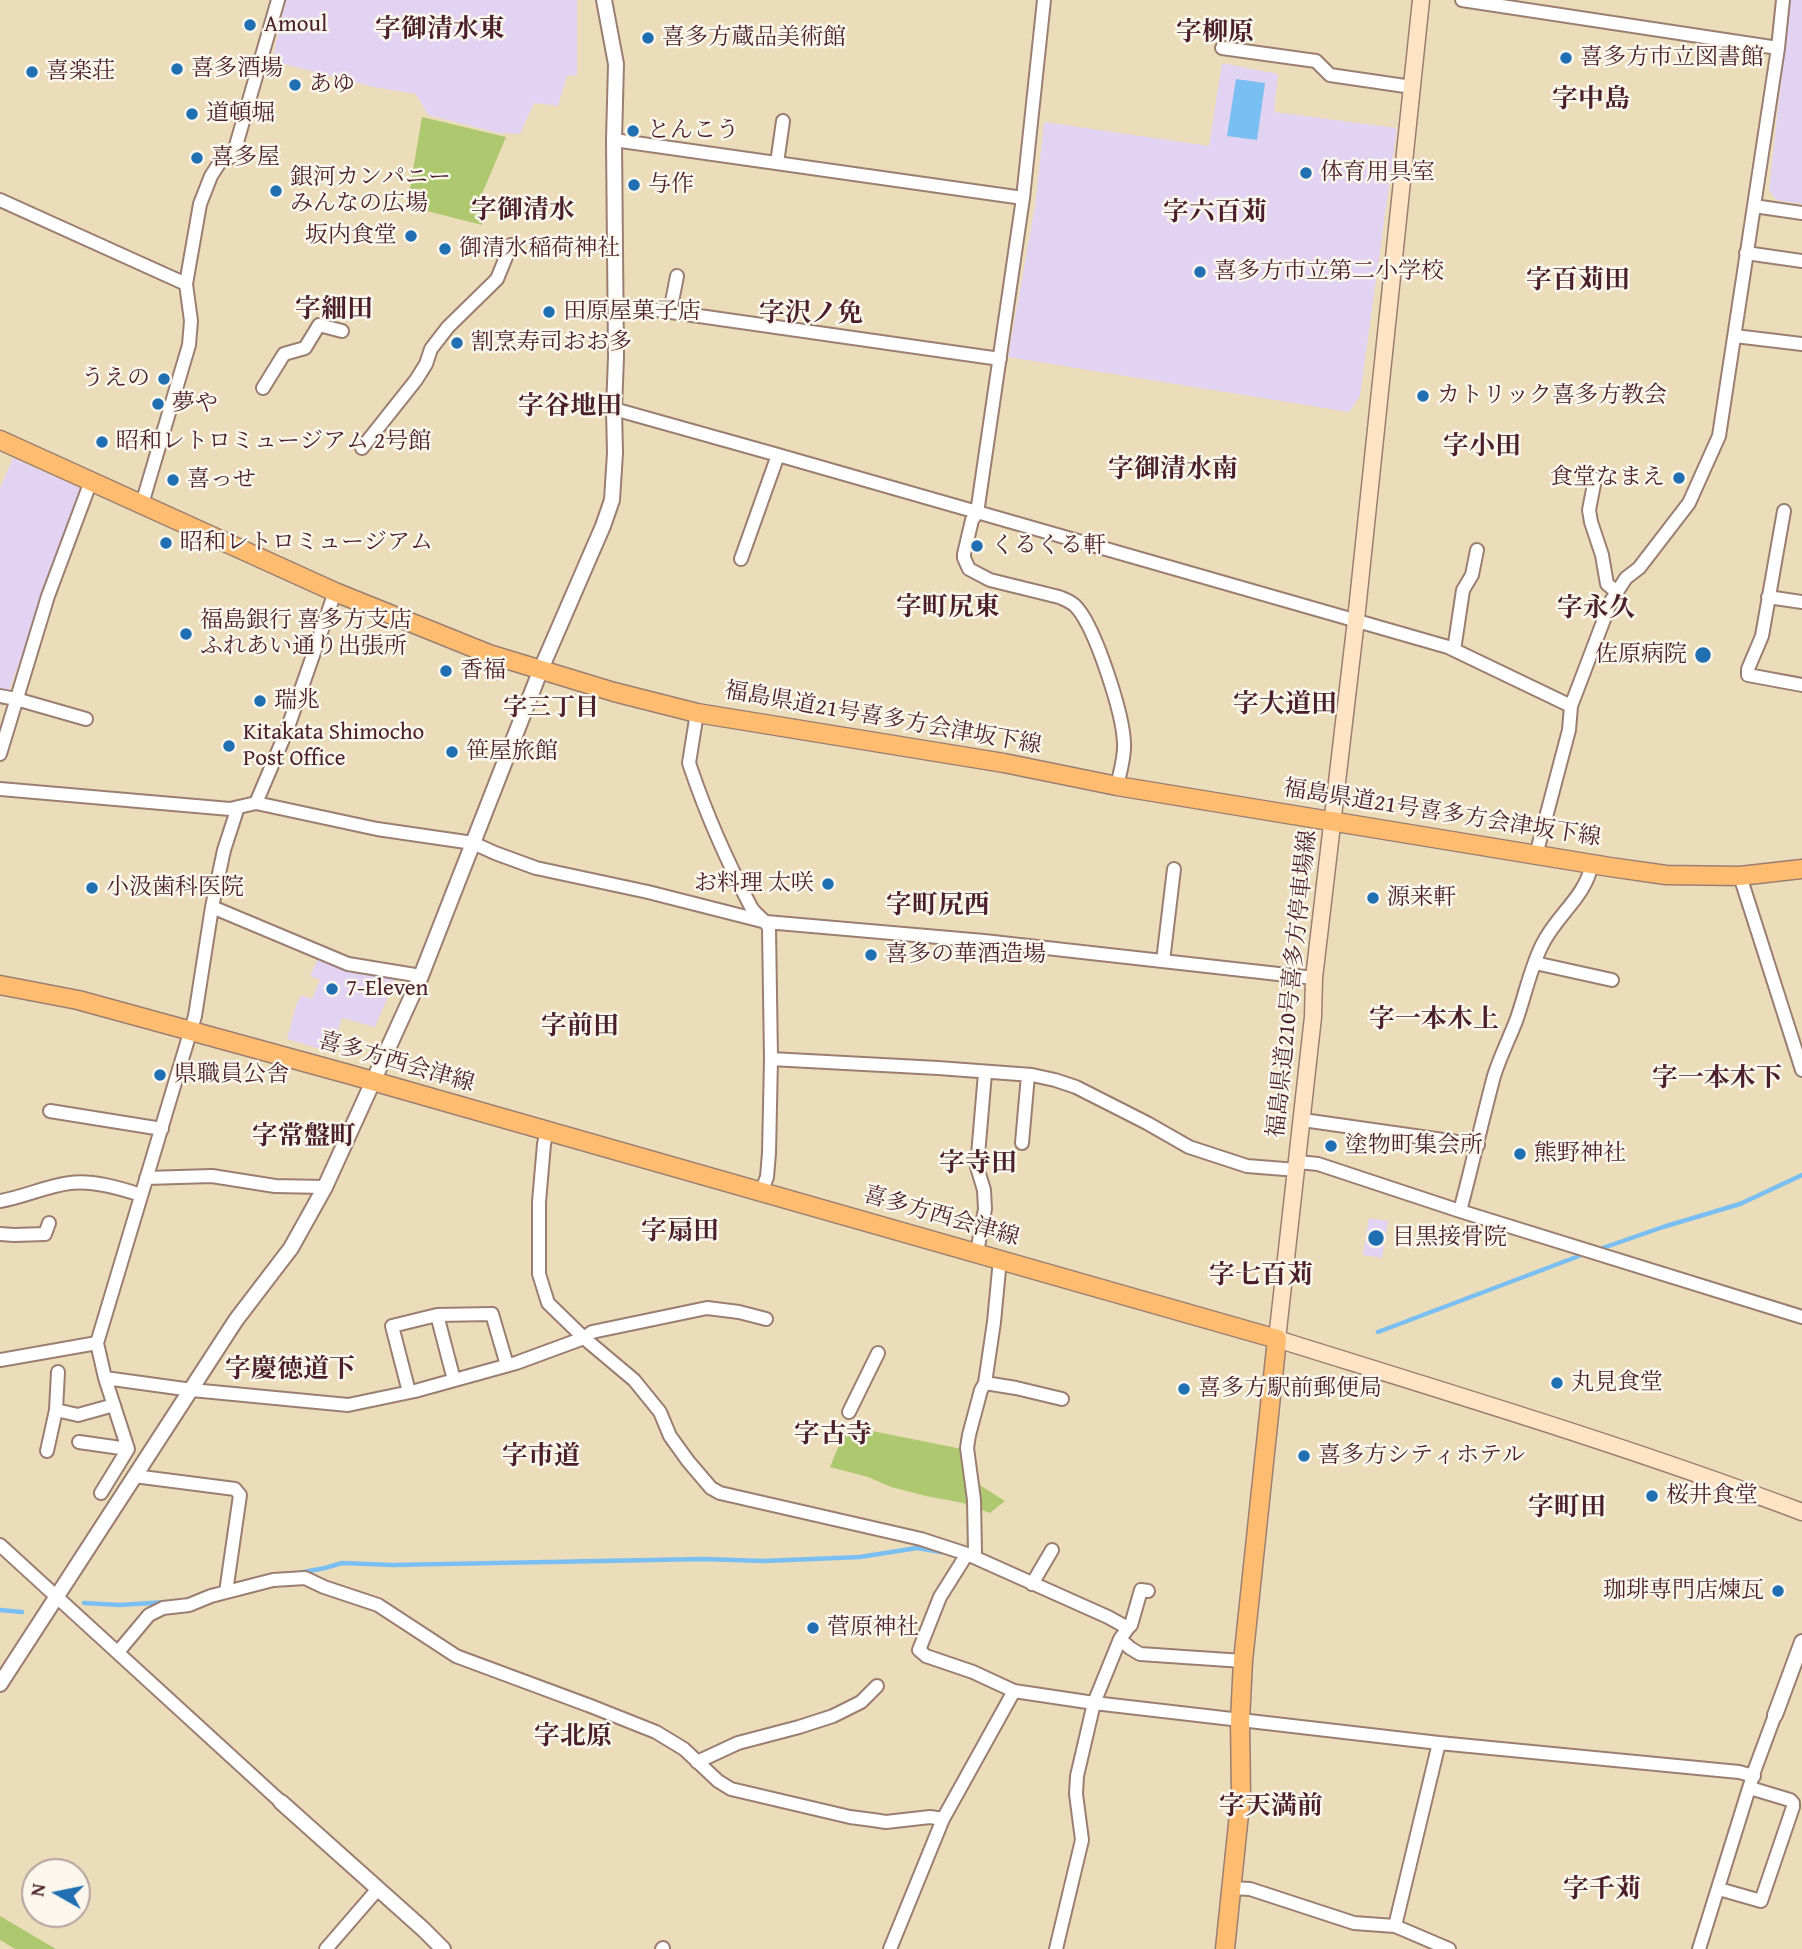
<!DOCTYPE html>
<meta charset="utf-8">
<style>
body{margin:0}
#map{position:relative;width:1802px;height:1949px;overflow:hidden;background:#ecddba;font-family:"Gentium Book Plus",serif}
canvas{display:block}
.north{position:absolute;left:21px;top:1858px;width:70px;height:70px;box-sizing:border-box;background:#fbf7ec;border:2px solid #b4a19f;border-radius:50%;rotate:279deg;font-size:19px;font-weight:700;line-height:28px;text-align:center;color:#4a1f2b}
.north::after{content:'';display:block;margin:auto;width:24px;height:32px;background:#1f6fb2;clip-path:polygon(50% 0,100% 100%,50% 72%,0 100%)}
</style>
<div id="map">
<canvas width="1802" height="1949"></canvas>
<div class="north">N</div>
</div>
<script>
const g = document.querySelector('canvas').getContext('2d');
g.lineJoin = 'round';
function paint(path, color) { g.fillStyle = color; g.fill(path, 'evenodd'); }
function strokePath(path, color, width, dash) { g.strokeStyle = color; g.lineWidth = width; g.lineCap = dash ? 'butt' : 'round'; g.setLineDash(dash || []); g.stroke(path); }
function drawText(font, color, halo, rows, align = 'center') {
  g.font = font + ' "Gentium Book Plus","Noto Serif JP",serif'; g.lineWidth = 5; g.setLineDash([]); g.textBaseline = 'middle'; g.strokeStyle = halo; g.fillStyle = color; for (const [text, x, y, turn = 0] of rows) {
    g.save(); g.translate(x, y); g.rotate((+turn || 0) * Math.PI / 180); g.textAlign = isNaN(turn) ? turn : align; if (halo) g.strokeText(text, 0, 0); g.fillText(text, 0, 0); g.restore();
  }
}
const built = new Path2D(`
 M286 0H577V75L567 76 558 106 534 103 520 134 498 133 428 115 416 94 373 87 272 61Z
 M1790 0H1802V204L1776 200 1769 190Z
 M1222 63 1278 74 1274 112 1397 128 1360 396 1349 412 1008 357 1035 206 1044 122 1209 146Z
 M13 458 84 490 9 690 0 689V488Z
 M320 955 352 968 396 978 375 1027 342 1018 331 1052 287 1039 296 1006 301 995 312 999 320 980 310 976Z
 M1369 1218 1388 1221 1382 1258 1363 1255Z`);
const green = new Path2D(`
 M422 117 506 137 479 201 482 225 407 206Z
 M847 1426 962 1449 981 1486 1005 1501 990 1513 963 1503 926 1496 891 1487 868 1477 830 1467Z
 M0 1916 56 1949H15L0 1940Z`);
const water = new Path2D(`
 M1236 79 1265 83 1257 140 1227 136Z`);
const stream = new Path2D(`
 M1597 1250 1663 1227 1740 1204 1802 1175
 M1378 1332 1579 1256
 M298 1573 325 1568 342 1563 393 1565 703 1559 764 1561 860 1557 917 1548 941 1552
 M84 1603 120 1605 167 1602
 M0 1610 22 1612`);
const minor = new Path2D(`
 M1044 0 1023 198 977 513 972 520 964 554V558L969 569 990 580 1059 597C1066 600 1073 602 1078 609 1096 631 1123 713 1124 743 1125 757 1120 772 1117 786
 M1462 0 1778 48
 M1222 48 1316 61 1330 75 1412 87
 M614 140 1023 198
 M777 163 783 121
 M0 200 186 284
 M1754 206 1802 213
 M1746 253 1802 261
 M615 304 1000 359
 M670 312 677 276
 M1735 336 1802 344
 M263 388 284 354 305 348 319 325 342 331
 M614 409 778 455 1448 647 1571 706
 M362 448 416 380 426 364 431 349 448 327 497 279 511 245
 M1595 479 1589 510 1591 522 1602 555 1607 584 1617 592
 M142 504 189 345 191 321 186 284 200 204 211 176 220 162 233 156 278 0
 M1784 511 1762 636 1748 669V675L1802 685
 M741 559 778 455
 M1768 597 1802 602
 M1454 650 1463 590 1472 575 1477 550
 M0 696 16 699 86 719
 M697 713 689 763 691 769C707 816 728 863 751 907 756 916 765 919 769 928L771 1059 769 1153 767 1177 761 1192
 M0 754 48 596 91 481
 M0 789 230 809 256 803 377 829 473 843 495 853 536 868 648 892 766 922 984 941 1314 978
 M256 803 287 730 335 592
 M1536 855 1569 730 1571 706 1611 601 1626 578 1639 568 1689 503 1719 436 1778 48 1783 0
 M1740 876 1802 1070
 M212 907 348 964 421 976
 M1163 961 1174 869
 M1535 963 1612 980
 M771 1059 938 1068 1032 1075 1055 1080 1076 1087 1147 1123 1189 1147 1247 1166 1297 1170
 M50 1111 162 1129
 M1303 1120 1478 1145
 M547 1131 544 1144 539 1202V1274L548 1303 584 1338 634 1380 660 1412 670 1436 688 1461 711 1488 720 1493 921 1539 967 1554 1108 1617 1128 1628 1120 1639 1094 1703 1077 1776 1076 1794 1082 1840 1056 1949
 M1022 1143 1028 1075
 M1298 1162 1318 1164 1460 1211 1802 1317
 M146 1178 212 1176 275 1186 325 1187
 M0 1201C24 1197 46 1186 70 1183 93 1180 120 1188 141 1195
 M1460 1211C1472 1166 1482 1121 1494 1076 1500 1057 1509 1039 1516 1021 1525 996 1530 969 1542 945 1557 914 1585 898 1592 864
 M0 1234 14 1235 45 1234 49 1223
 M977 1252 985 1209 984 1190 977 1167 985 1073
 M437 1315 454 1380
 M0 1360 97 1343
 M105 1378 192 1390 348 1405 415 1391 516 1363 584 1338 592 1332 707 1308 739 1312 766 1319
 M985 1383 1016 1388 1062 1399
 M409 1392 392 1326 437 1315 492 1314 507 1365
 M56 1410 78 1415 114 1405
 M849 1412 878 1353
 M79 1442 128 1449
 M47 1451 56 1410 58 1372
 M134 1476 235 1489 240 1495 226 1592
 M101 1493 128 1449 105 1378 97 1343 195 1016 212 907 224 850 238 807
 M0 1545 281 1802
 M975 1552 974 1500 967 1448 969 1435 981 1390 985 1383 994 1322 1000 1259
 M967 1554 940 1597 919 1650 926 1656 973 1672 1014 1691 1094 1703 1439 1743 1739 1772 1754 1776
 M1032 1584 1052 1550
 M1128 1628 1131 1625 1141 1590 1148 1591
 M1120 1639 1130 1648 1140 1654 1243 1661
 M118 1652 149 1615 163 1608 189 1605 211 1596 273 1580 305 1578 324 1587 378 1605 456 1656 588 1705 656 1732 684 1749 718 1781 731 1789 850 1817 873 1820 886 1822 930 1817 943 1819
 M697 1762 738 1743 799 1727 833 1716 861 1702 877 1686
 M1231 1888 1250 1889 1354 1923 1395 1926 1449 1949
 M1719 1889 1761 1901 1793 1807V1803L1790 1800 1750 1788
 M1395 1926 1439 1743
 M326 1949 377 1890
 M662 1949 663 1948
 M890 1949 943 1819 1014 1691
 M1699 1949 1755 1769 1775 1715`);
const tertiary = new Path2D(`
 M0 1684 236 1320 291 1248 325 1187 421 976 541 669 603 526 612 500 615 453 614 409 616 357 614 140 616 64 604 0
 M1775 1715 1802 1642
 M281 1802 423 1929 443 1949`);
const secondary = new Path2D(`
 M1421 0 1356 620 1314 978 1313 1017 1277 1339C1453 1394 1630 1447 1802 1512`);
const primary = new Path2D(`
 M0 440 335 592 489 654 614 692 697 713 1004 763 1117 786 1610 867 1666 875 1740 876 1802 869
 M0 985 78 1000 348 1074 1277 1339 1243 1661 1240 1721 1241 1795 1225 1949`);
const markers = [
 [250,25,7,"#1f6fb2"],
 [648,38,7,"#1f6fb2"],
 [1566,58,7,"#1f6fb2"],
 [177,69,7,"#1f6fb2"],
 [32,72,7,"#1f6fb2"],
 [295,85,7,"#1f6fb2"],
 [192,114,7,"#1f6fb2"],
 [633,131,7,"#1f6fb2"],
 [197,158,7,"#1f6fb2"],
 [1306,173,7,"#1f6fb2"],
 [634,185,7,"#1f6fb2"],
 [276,191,7,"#1f6fb2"],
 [411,236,7,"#1f6fb2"],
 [445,249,7,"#1f6fb2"],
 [1200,272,7,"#1f6fb2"],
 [549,312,7,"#1f6fb2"],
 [457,343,7,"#1f6fb2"],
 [164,379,7,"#1f6fb2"],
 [1423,396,7,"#1f6fb2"],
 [158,404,7,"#1f6fb2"],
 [102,442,7,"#1f6fb2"],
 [1679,478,7,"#1f6fb2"],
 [173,480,7,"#1f6fb2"],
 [166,543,7,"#1f6fb2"],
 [977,546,7,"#1f6fb2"],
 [186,634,7,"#1f6fb2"],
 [1703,655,9,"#1f6fb2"],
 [446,671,7,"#1f6fb2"],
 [260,701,7,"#1f6fb2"],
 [229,746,7,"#1f6fb2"],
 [452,752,7,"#1f6fb2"],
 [828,884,7,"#1f6fb2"],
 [92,888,7,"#1f6fb2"],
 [1373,898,7,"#1f6fb2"],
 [871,955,7,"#1f6fb2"],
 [332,989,7,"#1f6fb2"],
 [160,1075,7,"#1f6fb2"],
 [1331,1146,7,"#1f6fb2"],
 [1520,1154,7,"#1f6fb2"],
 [1376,1238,9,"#1f6fb2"],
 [1557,1383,7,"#1f6fb2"],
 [1184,1389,7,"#1f6fb2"],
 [1304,1456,7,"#1f6fb2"],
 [1652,1496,7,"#1f6fb2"],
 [1778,1591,7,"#1f6fb2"],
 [813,1628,7,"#1f6fb2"]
];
const poiNames = [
 ["Amoul",264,25],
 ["喜多方蔵品美術館",662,38],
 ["喜多方市立図書館",1580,58],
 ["喜多酒場",191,69],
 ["喜楽荘",46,72],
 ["あゆ",309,85],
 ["道頓堀",206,114],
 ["とんこう",647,131],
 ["喜多屋",211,158],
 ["体育用具室",1320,173],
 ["銀河カンパニー",290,178],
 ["みんなの広場",290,204],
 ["与作",648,185],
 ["坂内食堂",397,236,"right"],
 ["御清水稲荷神社",459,249],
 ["喜多方市立第二小学校",1214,272],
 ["田原屋菓子店",563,312],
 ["割烹寿司おお多",471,343],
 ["うえの",150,379,"right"],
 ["カトリック喜多方教会",1437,396],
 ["夢や",172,404],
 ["昭和レトロミュージアム 2号館",116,442],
 ["食堂なまえ",1665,478,"right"],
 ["喜っせ",187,480],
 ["昭和レトロミュージアム",180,543],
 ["くるくる軒",991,546],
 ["福島銀行 喜多方支店",200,621],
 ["ふれあい通り出張所",200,647],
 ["佐原病院",1687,655,"right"],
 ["香福",460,671],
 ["瑞兆",274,701],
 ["Kitakata Shimocho",243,733],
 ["Post Office",243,759],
 ["笹屋旅館",466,752],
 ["お料理 太咲",814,884,"right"],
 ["小汲歯科医院",106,888],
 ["源来軒",1387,898],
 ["喜多の華酒造場",885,955],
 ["7-Eleven",346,989],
 ["県職員公舎",174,1075],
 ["塗物町集会所",1345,1146],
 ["熊野神社",1534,1154],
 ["目黒接骨院",1392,1238],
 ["丸見食堂",1571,1383],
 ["喜多方駅前郵便局",1198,1389],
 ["喜多方シティホテル",1318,1456],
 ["桜井食堂",1666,1496],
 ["珈琲専門店煉瓦",1764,1591,"right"],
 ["菅原神社",827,1628]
];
const streetNames = [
 ["福島県道21号喜多方会津坂下線",883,719,10],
 ["福島県道21号喜多方会津坂下線",1442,814,9],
 ["福島県道210号喜多方停車場線",1293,984,-84],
 ["喜多方西会津線",396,1063,16],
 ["喜多方西会津線",941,1217,16]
];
const neighbourhoodNames = [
 ["字三丁目",551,709]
];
const quarterNames = [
 ["字御清水東",440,30],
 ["字柳原",1215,33],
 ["字中島",1591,100],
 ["字御清水",523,211],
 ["字六百苅",1215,213],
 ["字百苅田",1578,281],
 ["字細田",334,310],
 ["字沢ノ免",811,314],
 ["字谷地田",570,407],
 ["字小田",1482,447],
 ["字御清水南",1173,470],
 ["字町尻東",948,608],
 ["字永久",1596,609],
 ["字大道田",1285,705],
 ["字町尻西",938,906],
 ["字一本木上",1434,1020],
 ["字前田",580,1027],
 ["字一本木下",1717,1079],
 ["字常盤町",304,1137],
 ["字寺田",978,1164],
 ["字扇田",680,1232],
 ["字七百苅",1261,1276],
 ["字慶徳道下",290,1370],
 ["字古寺",833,1435],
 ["字市道",541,1457],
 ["字町田",1567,1508],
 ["字北原",573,1737],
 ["字天満前",1271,1807],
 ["字千苅",1602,1890]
];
paint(built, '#e3d3f2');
paint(green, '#adc86e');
paint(water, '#7abff1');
strokePath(stream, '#7abff1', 4.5);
strokePath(minor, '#9b7e72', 16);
strokePath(tertiary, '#9b7e72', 18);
strokePath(secondary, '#9b7e72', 19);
strokePath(primary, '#9b7e72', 21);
strokePath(minor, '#fff', 12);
strokePath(tertiary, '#fff', 14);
strokePath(secondary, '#fee4c5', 16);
strokePath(primary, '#fdbc6f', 18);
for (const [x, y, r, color] of markers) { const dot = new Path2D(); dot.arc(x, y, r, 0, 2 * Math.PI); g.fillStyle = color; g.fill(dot); strokePath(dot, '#fbf7ec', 2.5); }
drawText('23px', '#4a1f2b', '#fbf7ec', poiNames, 'left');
drawText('23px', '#4a1f2b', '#fbf7ec', streetNames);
drawText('bold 24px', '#4a1f2b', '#fbf7ec', neighbourhoodNames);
drawText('bold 26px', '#4a1f2b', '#fbf7ec', quarterNames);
</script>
